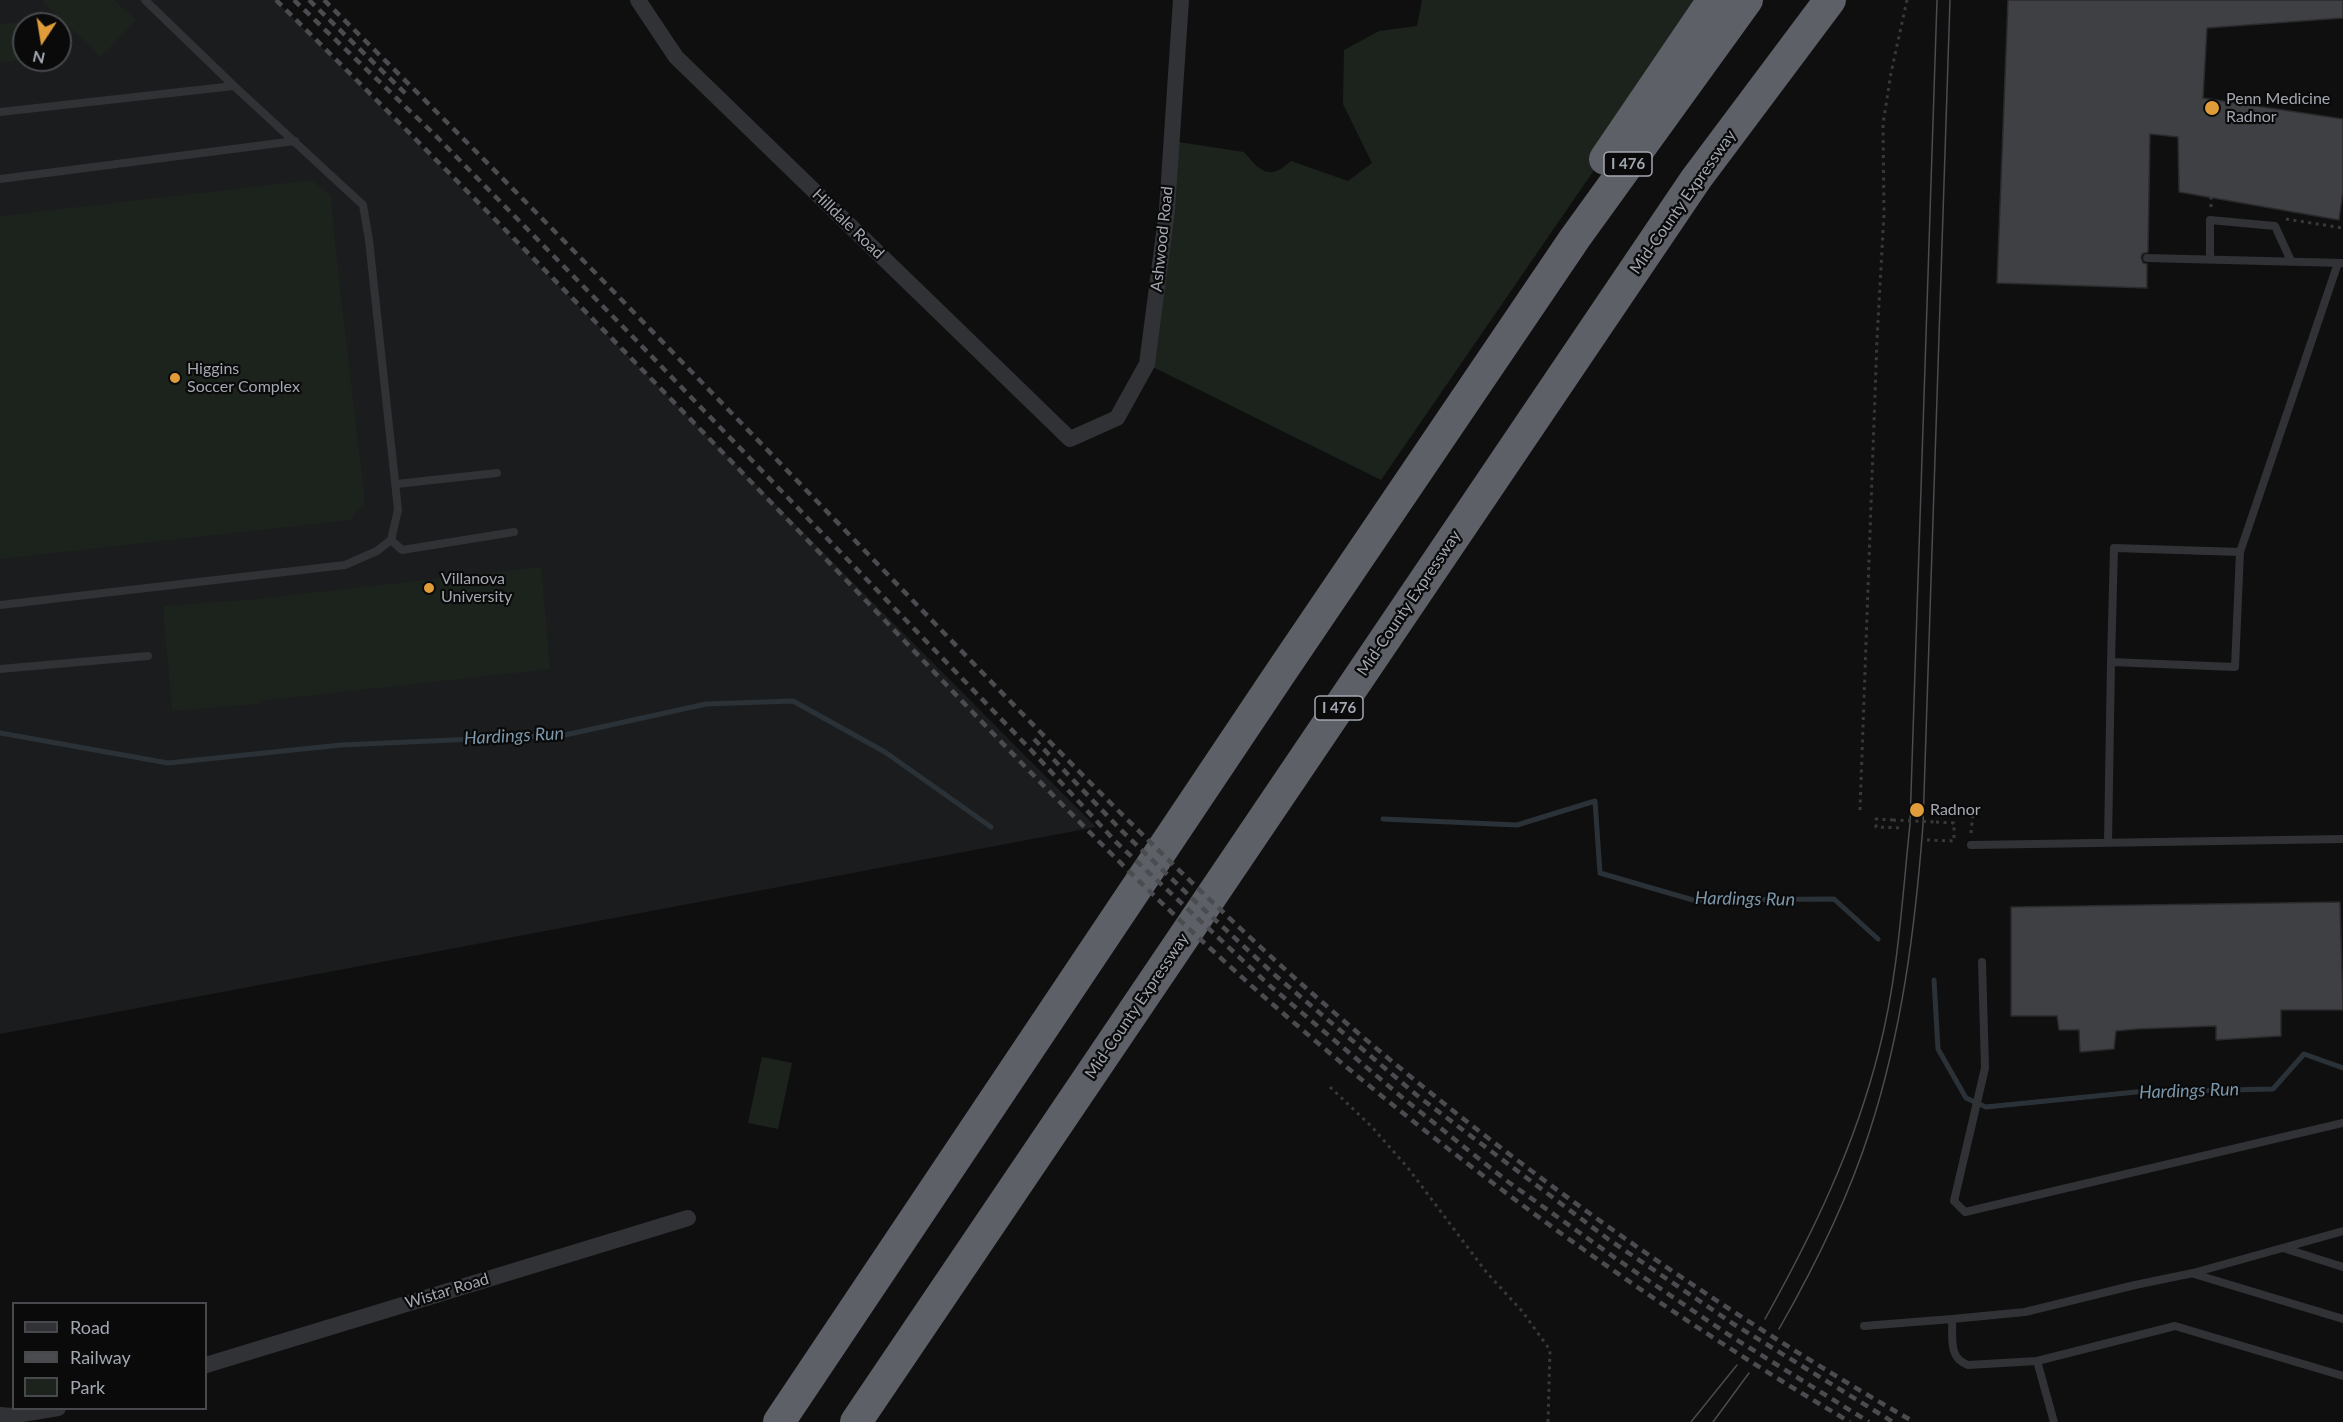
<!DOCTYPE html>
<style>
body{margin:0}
#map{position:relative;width:2343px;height:1422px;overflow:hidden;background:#0f0f10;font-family:Lato,sans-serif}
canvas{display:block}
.legend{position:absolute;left:12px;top:1302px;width:195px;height:108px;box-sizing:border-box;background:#0a0a0b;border:2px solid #47494d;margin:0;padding:8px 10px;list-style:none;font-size:18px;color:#a2a7b0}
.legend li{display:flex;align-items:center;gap:12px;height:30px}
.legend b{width:30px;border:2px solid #47494d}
.north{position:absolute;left:12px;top:12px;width:60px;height:60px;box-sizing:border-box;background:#0a0a0b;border:2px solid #47494d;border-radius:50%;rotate:192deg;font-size:16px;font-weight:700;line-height:24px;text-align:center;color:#a2a7b0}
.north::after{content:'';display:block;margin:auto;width:21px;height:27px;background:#df9c39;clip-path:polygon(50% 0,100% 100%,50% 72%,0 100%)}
</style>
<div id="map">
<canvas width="2343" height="1422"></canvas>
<ul class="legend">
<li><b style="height:8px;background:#313235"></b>Road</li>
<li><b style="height:8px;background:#4a4c50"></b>Railway</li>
<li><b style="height:16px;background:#1c231d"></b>Park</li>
</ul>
<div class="north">N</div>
</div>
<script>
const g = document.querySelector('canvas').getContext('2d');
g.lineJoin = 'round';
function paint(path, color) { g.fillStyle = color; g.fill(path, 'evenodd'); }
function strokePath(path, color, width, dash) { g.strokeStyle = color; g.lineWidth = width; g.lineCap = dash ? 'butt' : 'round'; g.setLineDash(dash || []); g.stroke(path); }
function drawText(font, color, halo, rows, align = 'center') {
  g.font = font + ' Lato,sans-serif'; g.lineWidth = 4.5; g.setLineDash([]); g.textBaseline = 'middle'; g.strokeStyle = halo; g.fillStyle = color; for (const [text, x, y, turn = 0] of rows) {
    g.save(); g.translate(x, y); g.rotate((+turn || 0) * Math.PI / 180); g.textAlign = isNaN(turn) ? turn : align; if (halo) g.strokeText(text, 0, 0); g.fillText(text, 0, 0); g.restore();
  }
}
const built = new Path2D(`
 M0 0H275L1096 827 0 1034ZM24 24H60V60H24Z`);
const green = new Path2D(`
 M41 0H114L136 20 101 57Z
 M1422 0H1711L1381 480 1147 364 1172 141 1244 152C1261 172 1269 181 1291 161L1348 181 1372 163 1343 104 1344 50 1379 31 1417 26Z
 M50 19 51 24H24V60L0 62V24Z
 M312 180 331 196 336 253 365 502 350 520 0 559V216Z
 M541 567 550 669 260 701V704L172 711 163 606 247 600Z
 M762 1057 792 1063 778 1129 748 1123Z`);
const stream = new Path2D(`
 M0 733 168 763 341 745 565 735 706 704 793 701 885 752 991 827
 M1383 819 1517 825 1595 801 1600 873 1693 900 1834 899 1878 939
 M1934 980 1938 1049 1966 1098 1986 1107 2136 1092 2273 1089 2304 1054 2343 1068`);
const building = new Path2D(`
 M2008 0H2343V18L2207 28 2203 98 2343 119V191L2339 220 2179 192 2178 137 2150 134 2148 252 2142 254 2141 258 2143 263 2147 264V288L1997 283Z
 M2340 902 2343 1010H2281V1036L2216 1040V1026L2137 1029 2116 1031 2114 1049 2080 1052 2079 1030H2059L2057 1016H2011V907Z`);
const path = new Path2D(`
 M2211 207V197
 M2286 219 2343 228
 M1860 810 1877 339 1884 214 1883 124 1891 73 1907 0
 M1893 820 1876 819V827L1902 828
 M1971 833 1973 811
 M1927 840 1954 841V823L1936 822
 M1330 1087 1372 1127 1408 1168 1487 1273 1522 1311 1550 1350 1548 1422`);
const service = new Path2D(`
 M0 112 234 86
 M0 179 295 141
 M2147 258 2343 263
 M2210 258V220L2275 226 2291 261
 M396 484 497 473
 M391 540 402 550 514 532
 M2240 552 2114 548 2111 662 2235 667 2240 552 2338 263
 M0 605 345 565 377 551 391 540 398 510 369 240 363 205 234 86 145 0
 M0 669 148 656
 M2108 843 2111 662
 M1971 845 2343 839
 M1982 962 1985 1068 1954 1201 1965 1212 2343 1123
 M2283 1248 2343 1267
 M2194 1274 2343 1319
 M1864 1326 1952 1319
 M2037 1361 2175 1326 2343 1376
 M2054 1422 2037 1361 1968 1365C1948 1358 1953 1338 1952 1319L2025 1312 2135 1285 2193 1273 2343 1231`);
const minor = new Path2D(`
 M638 0 676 57 1070 439 1117 418 1147 364 1167 210 1181 0
 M206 1365 688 1218
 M0 1415 11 1416 58 1408`);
const motorway = new Path2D(`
 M1605 159 1713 0
 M779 1422 1281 672 1575 238 1747 0
 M856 1422 1696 179 1830 0`);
const tram = new Path2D(`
 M1765 1319C1813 1233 1855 1146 1879 1050 1898 977 1902 900 1910 824L1937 0
 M1779 1329C1815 1266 1848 1199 1870 1130 1902 1031 1915 929 1923 825L1950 0
 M1691 1422 1737 1365
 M1713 1422 1749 1373`);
const rail = new Path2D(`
 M276 0C469 191 658 385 846 580 982 721 1115 866 1262 995 1445 1155 1640 1299 1850 1422
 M294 0 435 135 633 337 1031 750 1116 842 1269 985 1404 1099 1507 1181 1618 1260 1729 1335 1869 1422
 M309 0 406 94
 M324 0C508 181 687 367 867 553 1001 692 1135 833 1278 963 1472 1138 1688 1292 1914 1422
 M1034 739 1121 830 1198 904 1276 976 1419 1097 1608 1239 1732 1323 1893 1422`);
const pathBridge = new Path2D(`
 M1893 820 1936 822`);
const markers = [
 [2212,108,8,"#df9c39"],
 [175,378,6,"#df9c39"],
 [429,588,6,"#df9c39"],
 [1917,810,8,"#df9c39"]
];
const shields = [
 [1628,164,48],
 [1339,708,48]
];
const shieldNames = [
 ["I 476",1628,164],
 ["I 476",1339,708]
];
const poiNames = [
 ["Penn Medicine",2226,99],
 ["Radnor",2226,117],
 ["Higgins",187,369],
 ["Soccer Complex",187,387],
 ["Villanova",441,579],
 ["University",441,597],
 ["Radnor",1930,810]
];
const streetNames = [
 ["Mid-County Expressway",1683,202,-55],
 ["Hilldale Road",848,224,44],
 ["Ashwood Road",1162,239,-84],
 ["Mid-County Expressway",1409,603,-56],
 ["Mid-County Expressway",1137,1006,-56],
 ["Wistar Road",447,1291,-17]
];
const waterNames = [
 ["Hardings Run",514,736,-3],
 ["Hardings Run",1745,899,1],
 ["Hardings Run",2189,1091,-2]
];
paint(built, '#1b1c1d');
paint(green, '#1c231d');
strokePath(stream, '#2a3238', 5);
paint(building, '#3e4043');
strokePath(building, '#2a2a2c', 1.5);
strokePath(path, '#37393c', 3, [3, 4.5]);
strokePath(service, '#313235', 8);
strokePath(minor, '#313235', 16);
strokePath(motorway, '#5d6066', 32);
strokePath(tram, '#4a4c50', 1.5);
strokePath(rail, '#4a4c50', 4.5, [8, 6]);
strokePath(pathBridge, '#37393c', 3, [3, 4.5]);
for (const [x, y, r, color] of markers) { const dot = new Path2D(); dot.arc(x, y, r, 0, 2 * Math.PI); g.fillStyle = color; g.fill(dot); strokePath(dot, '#0a0a0b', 2); }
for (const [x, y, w] of shields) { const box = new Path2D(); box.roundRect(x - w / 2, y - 12, w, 24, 4.5); g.fillStyle = '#0a0a0b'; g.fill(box); strokePath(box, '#a2a7b0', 1.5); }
drawText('bold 15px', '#a2a7b0', null, shieldNames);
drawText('16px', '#a2a7b0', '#0a0a0b', poiNames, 'left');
drawText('16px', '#a2a7b0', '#0a0a0b', streetNames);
drawText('italic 18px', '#7b96a9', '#0a0a0b', waterNames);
</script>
